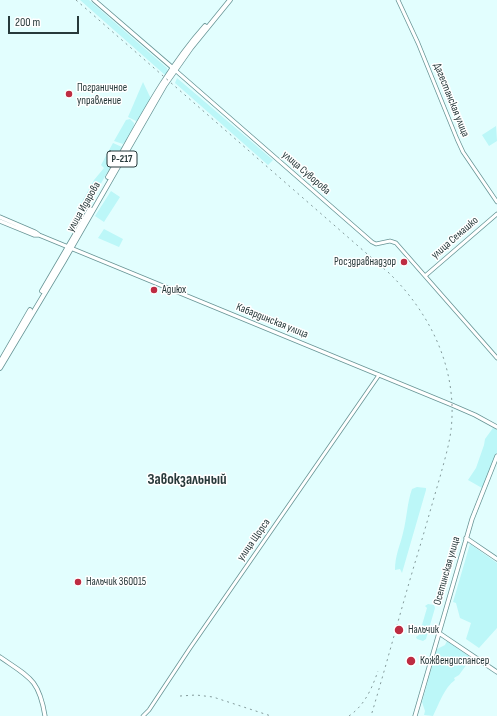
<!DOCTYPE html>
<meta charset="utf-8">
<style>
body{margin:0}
#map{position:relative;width:497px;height:716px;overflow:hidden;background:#e2fefe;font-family:"Sofia Sans Condensed",sans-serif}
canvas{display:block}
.scale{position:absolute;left:8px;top:16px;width:71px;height:18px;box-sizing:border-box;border:2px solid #27393a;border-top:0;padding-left:5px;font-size:12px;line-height:14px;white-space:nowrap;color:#27393a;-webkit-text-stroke:3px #fff;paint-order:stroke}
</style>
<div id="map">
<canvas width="497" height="716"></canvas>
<div class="scale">200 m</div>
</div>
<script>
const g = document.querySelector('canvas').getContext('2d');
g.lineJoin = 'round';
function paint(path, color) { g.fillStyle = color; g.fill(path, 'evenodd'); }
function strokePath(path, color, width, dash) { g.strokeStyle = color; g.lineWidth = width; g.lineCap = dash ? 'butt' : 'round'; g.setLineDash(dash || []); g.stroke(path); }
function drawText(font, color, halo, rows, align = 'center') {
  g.font = font + ' "Sofia Sans Condensed",sans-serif'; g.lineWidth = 3; g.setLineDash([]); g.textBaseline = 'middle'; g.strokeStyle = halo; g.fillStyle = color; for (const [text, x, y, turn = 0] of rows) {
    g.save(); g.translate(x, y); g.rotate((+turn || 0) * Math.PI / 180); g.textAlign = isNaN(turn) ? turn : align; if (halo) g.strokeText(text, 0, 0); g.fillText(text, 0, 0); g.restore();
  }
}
const green = new Path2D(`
 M80 0H89L167 68 168 72 165 75Z
 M177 78 273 160 268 165 175 83Z
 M143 82 151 99 138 122 128 117Z
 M130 119 134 123C134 131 128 138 123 144L114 141 126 120Z
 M496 126 497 141 489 146 482 135Z
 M113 143 122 147 85 211 80 205 94 180 104 168 101 165Z
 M111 191 120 197 104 222 95 216Z
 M104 229 123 239 119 247 98 238Z
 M493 428 497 430V452L482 488 468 480 476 468 484 445 485 439Z
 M417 487 426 488V490L402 573 400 569 395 570C395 555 400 546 403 533 407 518 407 503 412 489Z
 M470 544 497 563V628L479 648 466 639 471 623 460 618 456 603 453 602Z
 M428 604 434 605 435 608 426 639 423 641 417 639 416 637 419 635 427 608 425 606Z
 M447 641 473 659 469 665 467 664 459 675 454 678 455 680C444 688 439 704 433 716L424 715 425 711 422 702 437 649 445 645Z`);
const tertiary = new Path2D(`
 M398 0 418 43 457 139 463 152 497 202
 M175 70 372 242 376 244 390 241 396 243 497 358
 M425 276 497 214
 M143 716 149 710 190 648 379 375`);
const secondary = new Path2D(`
 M94 0 174 69
 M0 217 35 232 39 235 452 405 475 415 497 427
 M0 221 34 235H39
 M466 538 497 559
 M439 633 497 672
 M0 657C29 677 39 679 45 716
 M415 716 472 519 497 456`);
const primary = new Path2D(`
 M108 177C138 125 165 71 205 26
 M42 291 90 209
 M0 362 30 310
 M0 368 64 261 165 85 191 48 230 0`);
const rail = new Path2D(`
 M76 0 389 273C431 314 458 370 451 430 449 446 444 462 440 477 432 504 425 530 417 556 401 609 387 663 371 716
 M180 696 196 695 213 697 271 716
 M349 716C365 705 372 688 378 671`);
const markers = [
 [69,94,4,"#bd2c42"],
 [404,262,4,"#bd2c42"],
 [154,290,4,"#bd2c42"],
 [78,582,4,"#bd2c42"],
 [399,630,5,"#bd2c42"],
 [411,661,5,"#bd2c42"]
];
const shields = [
 [122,159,30]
];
const shieldNames = [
 ["Р-217",122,159]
];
const poiNames = [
 ["Пограничное",77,88],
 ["управление",77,101],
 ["Росздравнадзор",396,262,"right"],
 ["Адиюх",162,290],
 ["Нальчик 360015",86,582],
 ["Нальчик",408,630],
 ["Кожвендиспансер",420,661]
];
const streetNames = [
 ["Дагестанская улица",451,100,68],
 ["улица Суворова",306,173,41],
 ["улица Идарова",84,207,-60],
 ["улица Семашко",455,238,-41],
 ["Кабардинская улица",272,321,22],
 ["улица Щорса",254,540,-55],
 ["Осетинская улица",447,571,-74]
];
const districtNames = [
 ["Завокзальный",187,480]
];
paint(green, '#bcf7f8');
strokePath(tertiary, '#679495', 4.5);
strokePath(secondary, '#679495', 5);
strokePath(primary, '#679495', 5.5);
strokePath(tertiary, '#fff', 3);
strokePath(secondary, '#fff', 3.5);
strokePath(primary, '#fff', 4);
strokePath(rail, '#83999a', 1, [2, 4]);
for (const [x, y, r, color] of markers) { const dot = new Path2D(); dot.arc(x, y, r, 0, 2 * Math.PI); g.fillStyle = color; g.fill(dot); strokePath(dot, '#fff', 1.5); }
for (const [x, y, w] of shields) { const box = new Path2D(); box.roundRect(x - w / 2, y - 8, w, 16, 3); g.fillStyle = '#fff'; g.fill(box); strokePath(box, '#27393a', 1); }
drawText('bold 10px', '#27393a', null, shieldNames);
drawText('11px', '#27393a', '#fff', poiNames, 'left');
drawText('11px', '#27393a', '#fff', streetNames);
drawText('bold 15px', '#27393a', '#fff', districtNames);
</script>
